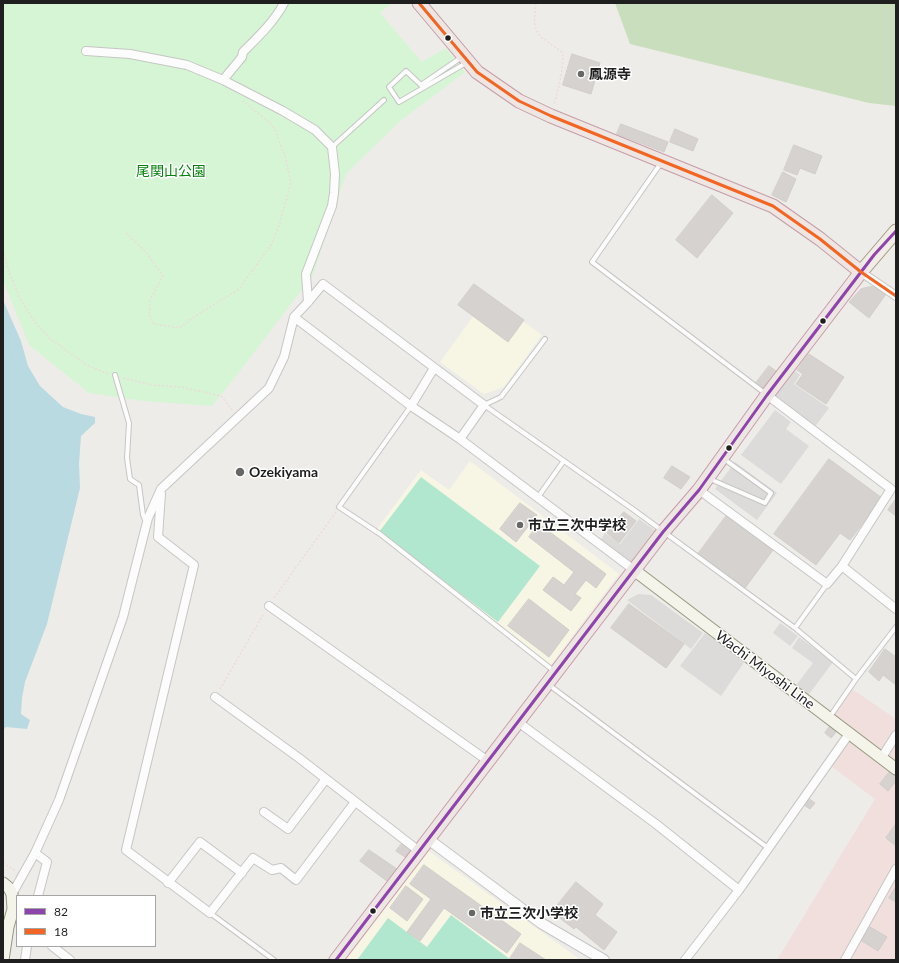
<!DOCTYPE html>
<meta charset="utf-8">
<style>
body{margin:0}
#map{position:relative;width:899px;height:963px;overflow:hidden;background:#eeece8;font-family:Lato,sans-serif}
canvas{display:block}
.frame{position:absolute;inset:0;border:4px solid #1f1f1f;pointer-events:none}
.legend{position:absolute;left:16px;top:895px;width:140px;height:52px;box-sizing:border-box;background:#fff;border:1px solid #a5a5a5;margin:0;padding:5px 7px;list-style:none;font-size:12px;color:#1f1f1f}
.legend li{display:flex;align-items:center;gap:8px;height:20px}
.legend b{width:20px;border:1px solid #a5a5a5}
</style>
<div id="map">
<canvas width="899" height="963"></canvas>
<div class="frame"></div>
<ul class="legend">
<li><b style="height:5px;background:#8e44ad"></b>82</li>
<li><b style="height:5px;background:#f26522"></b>18</li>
</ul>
</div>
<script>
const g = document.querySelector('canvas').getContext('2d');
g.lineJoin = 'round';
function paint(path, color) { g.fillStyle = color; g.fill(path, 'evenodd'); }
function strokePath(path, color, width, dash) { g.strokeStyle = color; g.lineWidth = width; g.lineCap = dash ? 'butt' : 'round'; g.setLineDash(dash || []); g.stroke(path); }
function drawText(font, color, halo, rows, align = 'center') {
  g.font = font + ' Lato,"Noto Sans JP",sans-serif'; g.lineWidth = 3; g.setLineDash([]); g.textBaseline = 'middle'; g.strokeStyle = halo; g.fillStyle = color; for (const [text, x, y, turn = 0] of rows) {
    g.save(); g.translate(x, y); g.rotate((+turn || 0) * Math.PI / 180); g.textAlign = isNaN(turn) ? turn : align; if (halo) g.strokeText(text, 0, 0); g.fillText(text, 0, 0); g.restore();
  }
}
const commercial = new Path2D(`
 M852 689 896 719V960H777L875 799 831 766 854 732 833 716Z`);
const education = new Path2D(`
 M488 296 542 335 504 387 484 394 440 362Z
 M470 461 619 574 550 666 374 533 421 470 449 490Z
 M427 850 578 958 576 960H342Z`);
const religious = new Path2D(`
 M794 370 800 375 794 384 829 408 814 428 773 397Z
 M775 410 791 422 786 429 809 446 781 484 741 455Z
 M735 462 777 493 757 520 715 489Z
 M639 519 656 531 631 564 600 541 605 533 620 544Z
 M638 594 651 595 703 633 691 649 627 600Z
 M780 623 798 636 790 646 773 633Z
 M705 633 745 661 721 696 680 666Z
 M799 637 833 662 807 697 794 688 813 663 792 648Z`);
const forest = new Path2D(`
 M615 3H896V106L869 103 630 44Z`);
const park = new Path2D(`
 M3 3H392L380 13 422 62 446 48 465 72 400 121 346 174 313 275 236 376 212 406 144 401 89 393 29 345 3 280Z`);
const pitch = new Path2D(`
 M421 477 540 566 498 622 379 532Z
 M451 915 511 960H357L388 918 427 947Z`);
const water = new Path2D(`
 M3 300 21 341 28 366 40 386 63 407 81 414 95 417V423L81 436 79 464 80 488 47 624 25 682 22 698 21 714 30 720 27 729 6 727 3 730Z`);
const building = new Path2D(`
 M572 54 600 63 591 94 563 85Z
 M621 124 668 142 664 152 617 134Z
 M675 129 698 139 693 151 670 142Z
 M794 145 822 156 815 174 800 168 797 175 784 170Z
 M783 172 796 179 786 202 772 195Z
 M712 195 733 213 697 258 676 240Z
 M474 284 524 320 508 342 458 305Z
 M875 286 886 294 869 318 849 302 861 289Z
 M809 354 844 377 826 404 796 384 803 374 797 370Z
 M769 366 779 373 765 390 756 383Z
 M829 459 882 498 850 540 840 533 816 565 774 534Z
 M672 466 690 477 681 489 664 478Z
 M896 499V516L888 510Z
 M520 503 537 515 516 542 500 529Z
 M624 512 636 521 619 543 607 533Z
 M727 515 773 550 745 588 698 554Z
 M539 524 606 574 596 588 586 580 575 594 581 598 571 611 543 590 553 577 564 585 574 572 529 537Z
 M529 599 569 630 549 657 508 626Z
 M629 604 684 644 666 668 611 628Z
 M885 649 896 657V685L883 675 879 681 869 672Z
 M830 726 837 731 831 738 825 733Z
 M892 769 896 773V781L888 791 880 784Z
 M808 798 815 803 810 809 804 805Z
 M896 824V846L886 838Z
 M404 841 413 848 405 857 396 851Z
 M369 850 397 869 387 881 360 861Z
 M424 865 521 934 507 953 444 908 420 941 407 932 431 899 410 884Z
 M576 882 603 904 595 915 617 932 604 950 576 927 574 929 552 912Z
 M406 886 423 899 407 921 390 908Z
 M896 887V902L889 898Z
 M870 927 887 937 878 951 862 941Z
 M520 943 546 960H509Z`);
const path = new Path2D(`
 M536 3C531 38 539 34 563 53 563 71 559 87 554 104
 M126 233 146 252 163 276 150 300 149 315 154 324 179 328 203 311 238 290 271 245 280 223 291 182 285 156 275 130 270 123 243 101
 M3 250 9 272 20 299 35 322 49 338 87 365 108 374
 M123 378 152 385 181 387 221 396 233 411
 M274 598 336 512
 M220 689 264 613
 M3 863 16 871`);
const service = new Path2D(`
 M462 57 421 85 406 71 389 87 399 102 466 63
 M332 147 384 100
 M661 163 592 262 766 394
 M115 375 129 423 127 458 130 479 139 485 143 515 146 522
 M484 405 634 510 795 628 856 679
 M484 405 501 397 545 339
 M411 406 339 507 380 534 554 671
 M710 479 765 503 771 493 724 459
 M538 497 563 462
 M795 628 827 584
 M549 685 768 848
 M829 718 856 679 896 627
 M210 913 274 960`);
const minor = new Path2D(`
 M86 51 130 54 187 65 223 80 283 111 315 130 332 147 335 174 334 193 332 206 306 274 308 302
 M223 80 242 57 243 52C258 37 274 22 284 3
 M861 272 896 296
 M294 317 411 406 460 439 634 570
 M411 406 434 368
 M699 490 827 584 842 566 891 489 767 395
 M161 494 158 537 194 565 126 850 210 913 253 858 272 870 281 868 296 880 355 802
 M842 566 896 609
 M269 606 488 761
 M215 697 299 758 419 851
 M518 722 656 824 739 890
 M882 757 896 735
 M264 812 288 829 326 779
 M35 853 47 862 38 896
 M168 883 200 842 242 873
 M12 894 35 853 59 800 123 617 148 518 161 489 269 388 284 357 294 317 308 302 323 284 484 405 460 439
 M52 946 70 960
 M25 960 27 946
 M685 960 739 890 849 734
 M845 960 896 869`);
const tertiary = new Path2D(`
 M428 839 541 923 604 960`);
const secondary = new Path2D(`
 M634 570 896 769
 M3 883 9 888 12 894 13 909 8 927 3 960`);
const primary = new Path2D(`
 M861 272 896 231`);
const trunk = new Path2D(`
 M336 960 663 532 699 490 767 395 861 272 820 239 773 206 551 116 519 101 477 72 419 3`);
const bus1 = new Path2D(`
 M336 960 663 532 699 490 767 395 874 255 896 231`);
const bus2 = new Path2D(`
 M419 3 477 72 519 101 551 116 773 206 820 239 861 272 896 296`);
const markers = [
 [448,38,3.5,"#1f1f1f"],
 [581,74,4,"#676765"],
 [823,321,3.5,"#1f1f1f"],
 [729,448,3.5,"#1f1f1f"],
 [240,472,5,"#676765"],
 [520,525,4,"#676765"],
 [373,911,3.5,"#1f1f1f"],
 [472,913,4,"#676765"]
];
const poiNames = [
 ["鳳源寺",589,74],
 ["Ozekiyama",249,472],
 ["市立三次中学校",528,525],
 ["市立三次小学校",480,913]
];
const parkNames = [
 ["尾関山公園",171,171]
];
const streetNames = [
 ["Wachi Miyoshi Line",765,670,37]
];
paint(commercial, '#f0dfdd');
paint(education, '#f7f6e4');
paint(religious, '#dcdbd9');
paint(forest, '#c9debc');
paint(park, '#d5f5d5');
paint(pitch, '#b2e7cf');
paint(water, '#badae2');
paint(building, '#d5d2cf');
strokePath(building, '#d1cdc9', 1);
strokePath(service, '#c6c6c4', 6);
strokePath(minor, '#c6c6c4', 10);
strokePath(tertiary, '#c6c6c4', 12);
strokePath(secondary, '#97987f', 13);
strokePath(primary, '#a59a84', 15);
strokePath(trunk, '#c59da9', 15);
strokePath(path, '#ecdbd9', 1.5, [2, 2]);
strokePath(service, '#fcfcfc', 4);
strokePath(minor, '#fcfcfc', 8);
strokePath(tertiary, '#fcfcfc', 10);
strokePath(secondary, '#f4f4eb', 11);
strokePath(primary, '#f1ece5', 13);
strokePath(trunk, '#eee6e2', 13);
strokePath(bus1, '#8e44ad', 3);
strokePath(bus2, '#f26522', 3);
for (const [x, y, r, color] of markers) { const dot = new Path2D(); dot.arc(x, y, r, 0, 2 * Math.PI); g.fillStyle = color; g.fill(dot); strokePath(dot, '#fff', 1.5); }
drawText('bold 14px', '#1f1f1f', '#fff', poiNames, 'left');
drawText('14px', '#06840f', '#fff', parkNames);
drawText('14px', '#1f1f1f', '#fff', streetNames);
</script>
